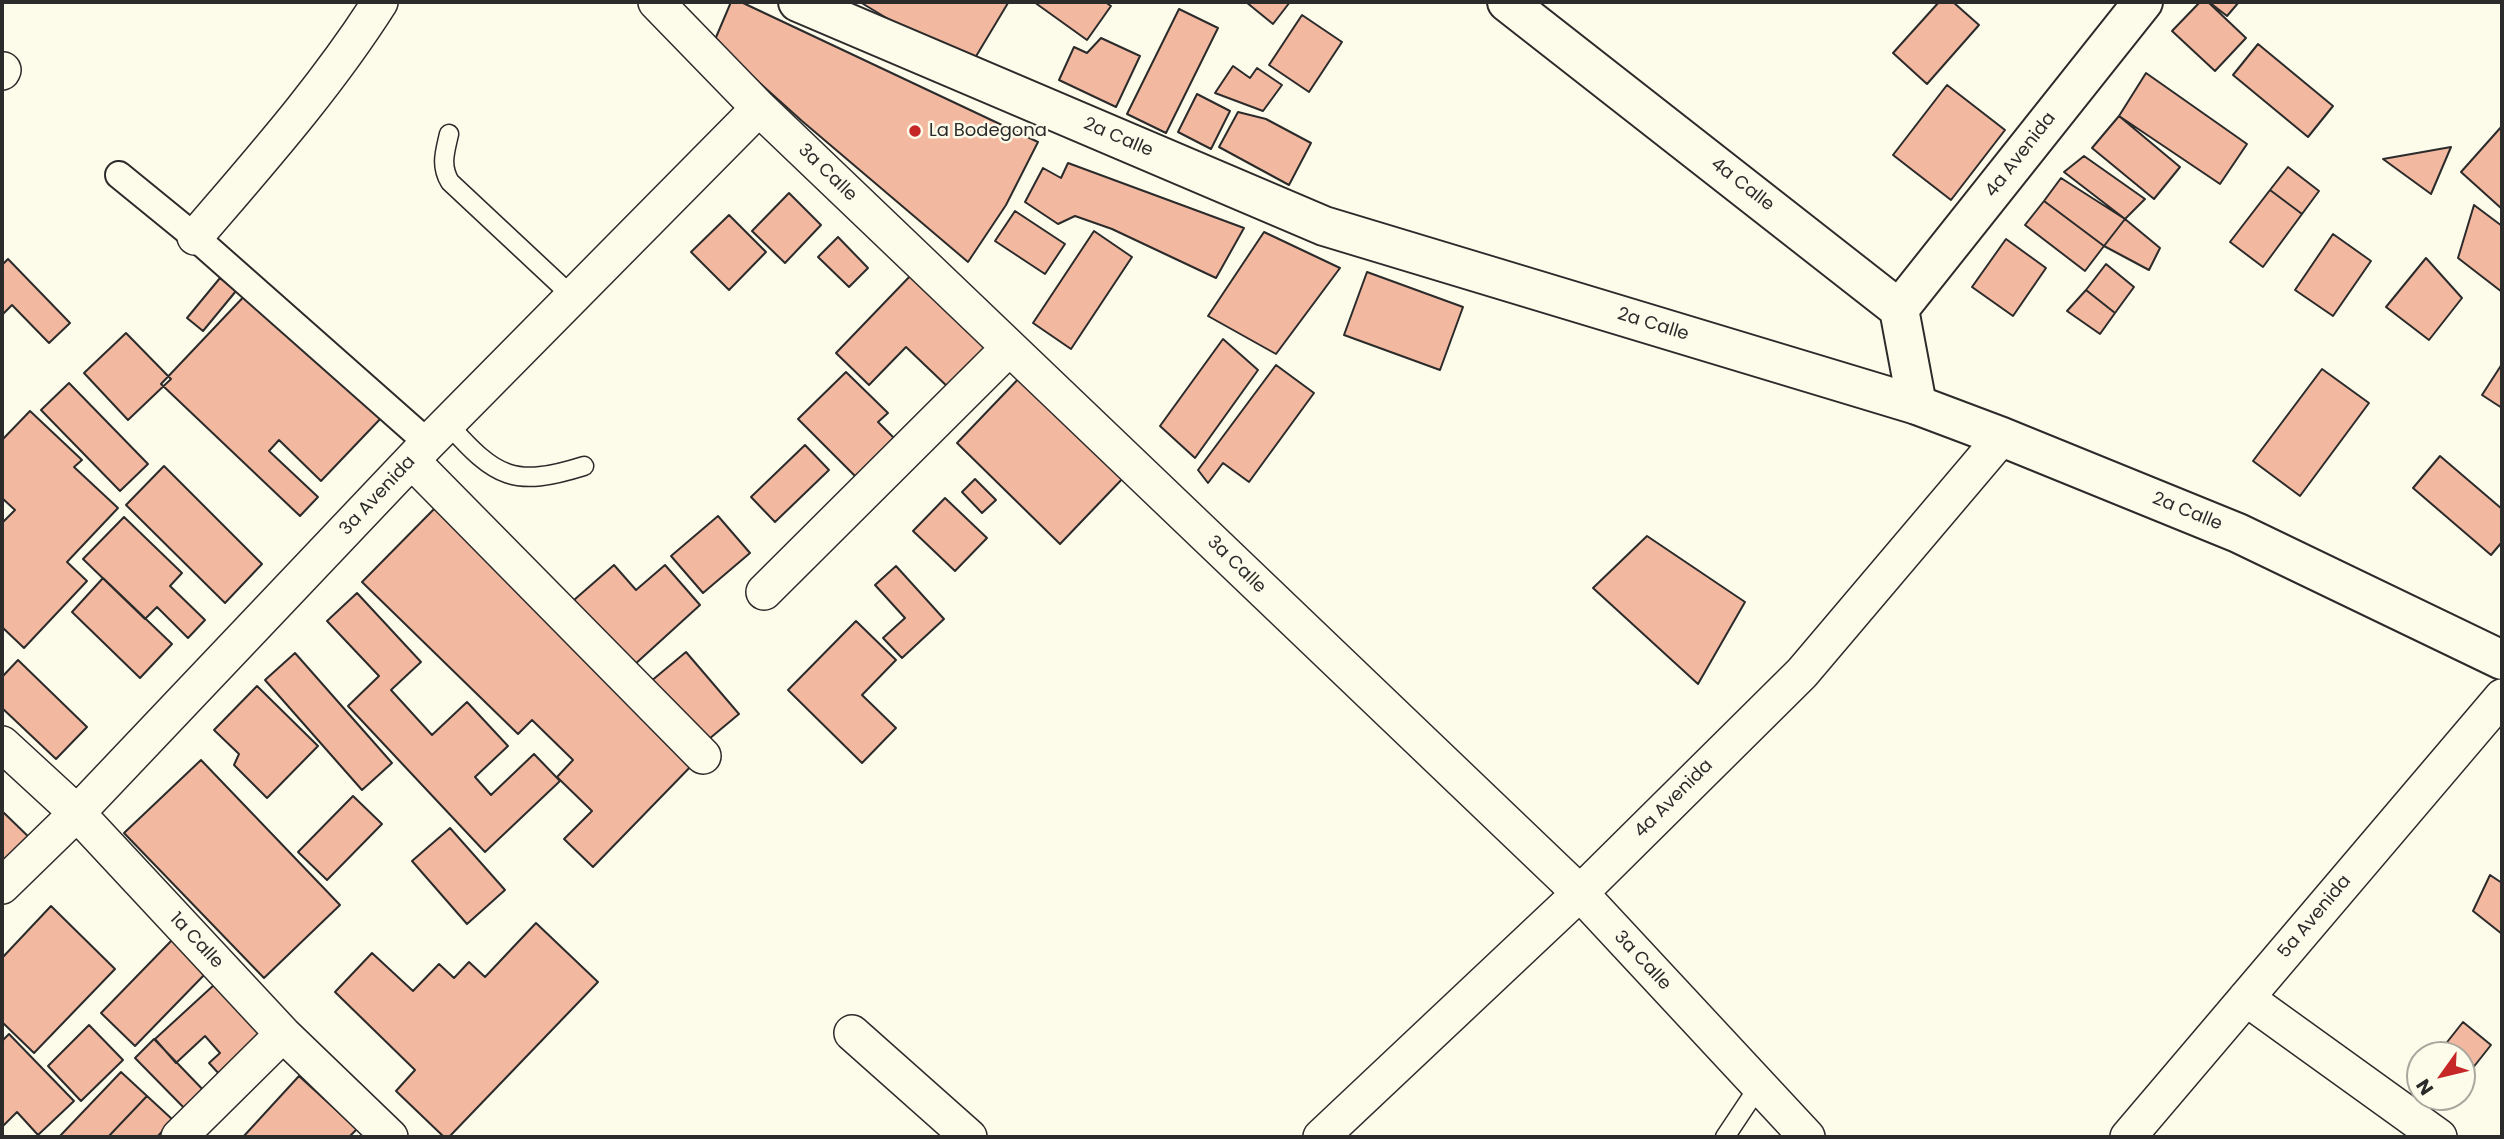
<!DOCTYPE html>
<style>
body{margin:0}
#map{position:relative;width:2504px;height:1139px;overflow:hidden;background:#fdfbea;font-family:Poppins,sans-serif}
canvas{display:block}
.frame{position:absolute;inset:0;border:4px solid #2b2b2b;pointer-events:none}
.north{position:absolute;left:2406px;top:1041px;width:70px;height:70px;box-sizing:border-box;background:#fdfbea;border:2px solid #a9a89e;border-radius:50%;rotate:236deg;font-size:19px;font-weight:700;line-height:28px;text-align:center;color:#2b2b2b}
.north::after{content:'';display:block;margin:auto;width:24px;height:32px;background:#c62828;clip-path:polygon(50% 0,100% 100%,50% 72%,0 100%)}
</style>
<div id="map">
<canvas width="2504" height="1139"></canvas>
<div class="frame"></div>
<div class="north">N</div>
</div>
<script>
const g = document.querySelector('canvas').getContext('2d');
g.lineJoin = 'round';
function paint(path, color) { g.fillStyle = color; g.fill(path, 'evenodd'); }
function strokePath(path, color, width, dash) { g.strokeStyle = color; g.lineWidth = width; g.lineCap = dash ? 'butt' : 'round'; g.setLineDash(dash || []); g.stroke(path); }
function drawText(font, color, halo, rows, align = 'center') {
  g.font = font + ' Poppins,sans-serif'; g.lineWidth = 5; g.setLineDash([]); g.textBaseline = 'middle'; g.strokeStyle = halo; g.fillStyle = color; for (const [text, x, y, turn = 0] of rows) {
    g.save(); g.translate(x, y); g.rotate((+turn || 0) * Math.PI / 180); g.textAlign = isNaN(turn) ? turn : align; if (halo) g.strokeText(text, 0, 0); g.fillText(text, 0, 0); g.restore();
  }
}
const building = new Path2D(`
 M731 2H741L1038 142 1006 205 968 262 802 121 714 42Z
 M860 2H1006L1008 3 969 68Z
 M1034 2H1105L1111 6 1087 40Z
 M1246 2H1290L1273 24Z
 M1939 2H1953L1979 25 1927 84 1893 53Z
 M2200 2H2208L2246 38 2215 71 2172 31Z
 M2209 2H2239L2227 16Z
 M1179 9 1218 28 1166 133 1127 114Z
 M1302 15 1342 42 1309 92 1269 65Z
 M1101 38 1140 56 1116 107 1059 80 1074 47 1087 53Z
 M2258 44 2333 106 2308 137 2233 75Z
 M1233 66 1250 78 1257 68 1282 85 1263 111 1215 93Z
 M2146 73 2247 144 2220 184 2119 116Z
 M1947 85 2005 130 1951 200 1893 155Z
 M1197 94 1230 111 1211 149 1178 132Z
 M1238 112 1266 119 1311 143 1289 185 1219 147Z
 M2119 116 2180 167 2154 199 2092 148Z
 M2502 126V209L2461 172Z
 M2451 147 2431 194 2383 159Z
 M2084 156 2145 199 2125 219 2064 172Z
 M1068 163 1244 228 1216 278 1112 229 1075 216 1058 224 1025 202 1043 168 1061 178Z
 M2288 167 2319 191 2302 214 2270 190Z
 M2061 178 2125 219 2104 246 2044 201Z
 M2270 190 2302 214 2263 267 2230 242Z
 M789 193 821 225 785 263 752 231Z
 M2044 201 2104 246 2085 271 2025 225Z
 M2474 205 2502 226V292L2458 258Z
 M1015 211 1065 244 1045 274 995 241Z
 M729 215 766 252 729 290 691 252Z
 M2125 219 2160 248 2149 270 2104 246Z
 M1094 231 1132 257 1071 349 1033 323Z
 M1264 232 1340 268 1276 354 1208 316Z
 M2333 234 2371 261 2333 316 2295 290Z
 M838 237 868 268 849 287 818 257Z
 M2006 239 2046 268 2013 316 1972 287Z
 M2426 258 2462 298 2429 340 2386 307Z
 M8 259 70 323 49 343 12 305 2 315V265Z
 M2106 264 2134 287 2115 313 2086 290Z
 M1367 272 1463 307 1440 370 1344 335Z
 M913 273 990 348 951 390 906 347 869 385 836 353Z
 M220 278 236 291 203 331 187 318Z
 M251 289 383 416 321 481 279 440 269 451 318 497 300 516 161 384Z
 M2086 290 2115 313 2100 334 2067 311Z
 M126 333 171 379 128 420 84 373Z
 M1223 339 1258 370 1195 458 1160 426Z
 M2502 364V408L2482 395Z
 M1276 365 1314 393 1249 482 1223 463 1208 483 1198 470Z
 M2322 369 2369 403 2300 496 2253 461Z
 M846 372 888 413 878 422 895 439 857 478 798 419Z
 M1023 374 1126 475 1060 544 957 443Z
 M69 383 148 464 120 491 41 410Z
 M30 411 82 460 74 467 118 508 67 562 87 581 24 648 2 627V523L15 510 2 498V440Z
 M805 445 829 470 775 522 751 497Z
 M2440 456 2502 509V542L2491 555 2413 488Z
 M164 466 262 564 225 603 126 505Z
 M975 479 996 500 982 513 962 492Z
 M945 498 987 538 955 571 913 531Z
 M436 507 697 760 593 867 564 839 592 811 557 777 573 760 532 720 518 734 362 582Z
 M718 516 750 553 703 593 671 556Z
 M124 517 182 573 170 586 205 620 188 638 157 607 145 619 83 559Z
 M1647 536 1745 602 1698 684 1593 588Z
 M614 565 636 590 665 565 700 605 633 666 574 600Z
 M896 566 944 619 902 658 883 638 905 618 875 585Z
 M103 578 172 644 140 678 72 612Z
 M357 593 421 662 391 690 432 735 467 702 508 746 475 777 491 795 534 754 560 781 485 852 348 706 379 676 327 621Z
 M856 621 896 660 862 695 896 728 862 763 788 690Z
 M686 652 739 714 703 744 650 682Z
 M295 653 392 763 362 790 265 680Z
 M18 660 87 727 56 759 2 708V677Z
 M257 686 318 746 267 798 234 765 239 754 214 730Z
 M201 760 340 905 264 978 124 833Z
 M353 796 382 824 327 880 298 852Z
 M2 811 34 842 2 875Z
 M450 828 505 890 467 924 412 861Z
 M2490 875 2502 883V934L2473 911Z
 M51 906 115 969 34 1053 2 1022V958Z
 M536 923 598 982 449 1137H444L396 1091 415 1070 335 992 372 953 413 991 439 964 454 978 469 962 485 977Z
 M173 939 207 972 135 1046 101 1013Z
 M215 984 264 1037 221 1076 209 1063 220 1053 205 1036 176 1063 155 1039Z
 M2463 1022 2491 1045 2472 1069 2462 1061V1055H2455L2444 1046Z
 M89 1025 123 1060 81 1101 48 1066Z
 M9 1034 74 1101 38 1135 17 1112 2 1127V1041Z
 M154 1039 209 1096 190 1114 135 1058Z
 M121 1072 147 1096 108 1137H59Z
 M299 1076 357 1129 349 1137H243Z
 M147 1096 173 1120 157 1137H108Z`);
const service = new Path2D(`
 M449 134C445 152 440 165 450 182L573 297
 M448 424C496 478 514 488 584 466
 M1725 1137 1759 1086`);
const pedestrian = new Path2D(`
 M119 175 195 237 428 443`);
const minor = new Path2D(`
 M656 2 759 108 1580 893 1807 1137
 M2 72 3 70
 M195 237C260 161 326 87 380 2
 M412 461 703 756
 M764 592 1009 348
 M2 744 77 813 283 1034 390 1137
 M2 886 77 813 428 443 759 108
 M2246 998 2439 1137
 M852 1033 969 1137
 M179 1137 283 1034
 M1321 1137 1580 893 1802 673 2002 437
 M2128 1137 2502 697`);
const tertiary = new Path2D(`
 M1507 2 1899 309 1917 405
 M1899 309 2143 2`);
const primary = new Path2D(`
 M798 2 1324 226 1917 405 2002 437 2238 533 2502 660`);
const markers = [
 [915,131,7,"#c62828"]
];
const poiNames = [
 ["La Bodegona",929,131]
];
const streetNames = [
 ["2a Calle",1118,138,23],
 ["4a Avenida",2021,155,-52],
 ["3a Calle",827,173,44],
 ["4a Calle",1742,185,38],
 ["2a Calle",1653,325,17],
 ["3a Avenida",378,496,-47],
 ["2a Calle",2187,512,22],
 ["3a Calle",1236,565,44],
 ["4a Avenida",1674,799,-45],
 ["5a Avenida",2315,917,-50],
 ["1a Calle",196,941,47],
 ["3a Calle",1642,961,47]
];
paint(building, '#f2b8a0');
strokePath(building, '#2b2b2b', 2);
strokePath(service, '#2b2b2b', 21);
strokePath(pedestrian, '#2b2b2b', 30);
strokePath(minor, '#2b2b2b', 38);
strokePath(tertiary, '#2b2b2b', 42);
strokePath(primary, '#2b2b2b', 42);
strokePath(service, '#fdfbea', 18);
strokePath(pedestrian, '#fdfbea', 26);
strokePath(minor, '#fdfbea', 35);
strokePath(tertiary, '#fdfbea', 38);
strokePath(primary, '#fdfbea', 38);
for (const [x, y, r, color] of markers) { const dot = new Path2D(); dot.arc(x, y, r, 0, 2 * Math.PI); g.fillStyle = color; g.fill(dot); strokePath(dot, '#fdfbea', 2.5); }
drawText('18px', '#2b2b2b', '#fdfbea', poiNames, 'left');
drawText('18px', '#2b2b2b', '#fdfbea', streetNames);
</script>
